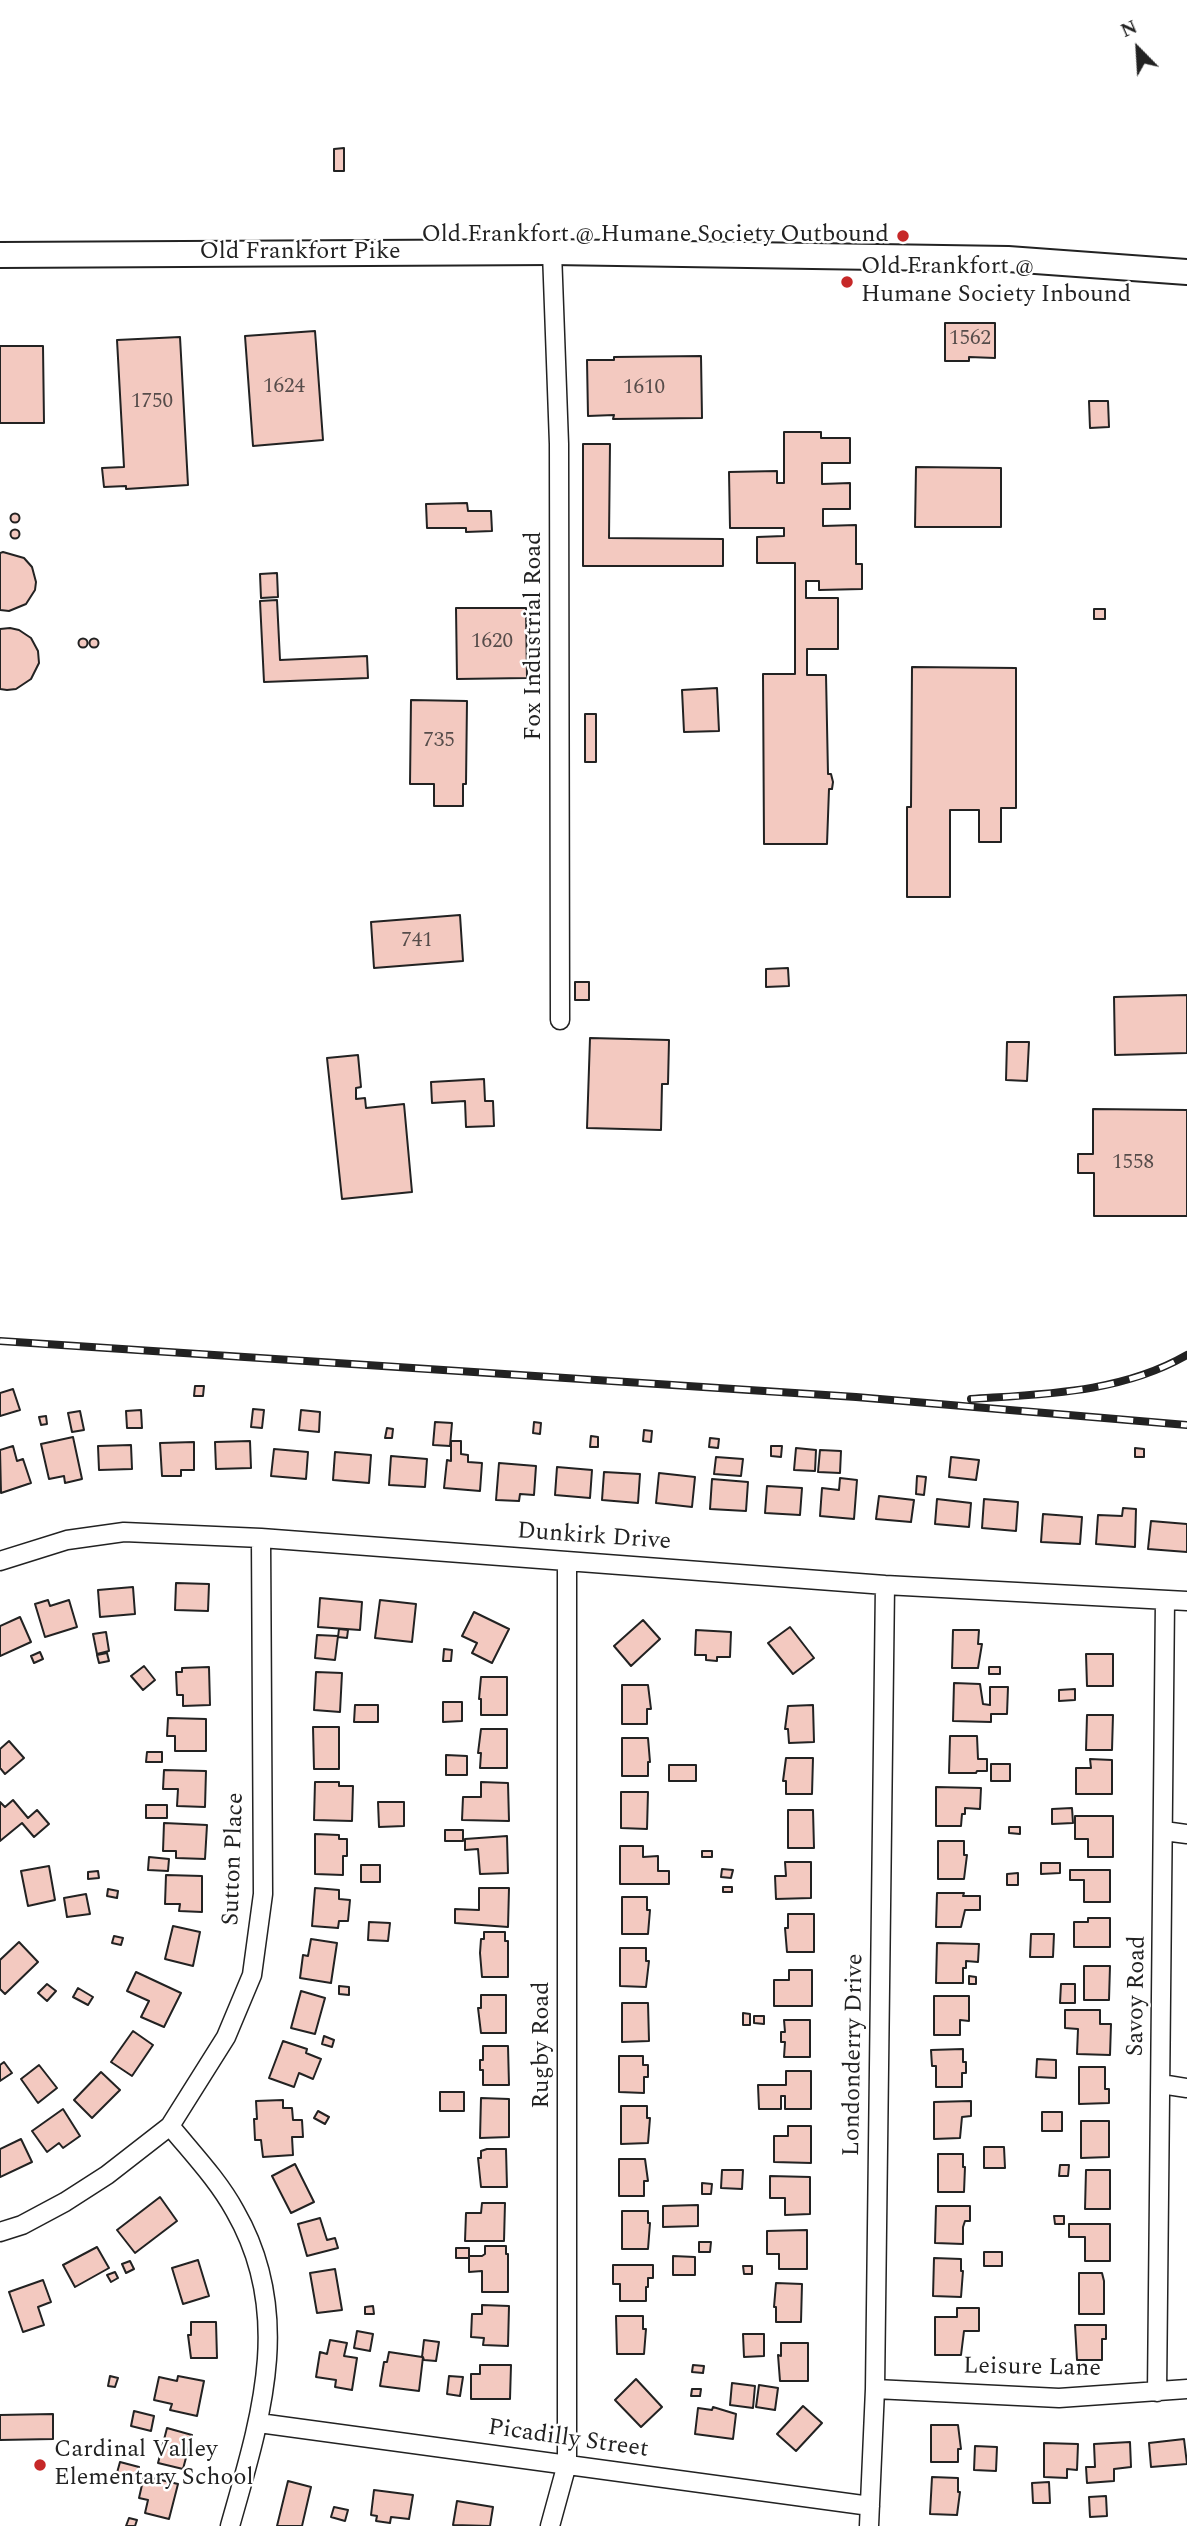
<!DOCTYPE html>
<style>
body{margin:0}
#map{position:relative;width:1187px;height:2526px;overflow:hidden;background:#fff;font-family:Spectral,serif}
canvas{display:block}
.north{position:absolute;left:1103px;top:14px;width:70px;height:70px;-webkit-text-stroke:5px #fff;paint-order:stroke;rotate:336deg;font-size:19px;font-weight:700;line-height:28px;text-align:center;color:#222}
.north::after{content:'';display:block;margin:auto;width:24px;height:32px;background:#222;clip-path:polygon(50% 0,100% 100%,50% 72%,0 100%)}
</style>
<div id="map">
<canvas width="1187" height="2526"></canvas>
<div class="north">N</div>
</div>
<script>
const g = document.querySelector('canvas').getContext('2d');
g.lineJoin = 'round';
function paint(path, color) { g.fillStyle = color; g.fill(path, 'evenodd'); }
function strokePath(path, color, width, dash) { g.strokeStyle = color; g.lineWidth = width; g.lineCap = dash ? 'butt' : 'round'; g.setLineDash(dash || []); g.stroke(path); }
function drawText(font, color, halo, rows, align = 'center') {
  g.font = font + ' Spectral,serif'; g.lineWidth = 5; g.setLineDash([]); g.textBaseline = 'middle'; g.strokeStyle = halo; g.fillStyle = color; for (const [text, x, y, turn = 0] of rows) {
    g.save(); g.translate(x, y); g.rotate((+turn || 0) * Math.PI / 180); g.textAlign = isNaN(turn) ? turn : align; if (halo) g.strokeText(text, 0, 0); g.fillText(text, 0, 0); g.restore();
  }
}
const building = new Path2D(`
 M344 148V171H334V149Z
 M945 323H995V358L969 357V361H945Z
 M315 331 323 440 253 446 245 336Z
 M180 337 188 485 126 489V486L104 487 102 468 124 467 117 340Z
 M0 346H43L44 423H0Z
 M701 356 702 418 613 419 614 415 588 416 587 360H614V357Z
 M1089 401H1108L1109 427 1090 428Z
 M784 432H821V438H850V463H822V484L850 483V509H823V526L856 525V564H862V589L819 590V581H806V598H838V649H807V675H826L828 774H831L833 782 832 789H829L827 844H764L763 674H795V563H757V537L784 536V528H730L729 472 777 471V483H784Z
 M583 444H610L609 538 723 539V566H583Z
 M916 467 1001 468V527H915Z
 M467 503 468 511H491L492 531 466 532V528H427L426 504Z
 M10.5 518a4.5 4.5 0 1 1 9 0a4.5 4.5 0 1 1-9 0Z
 M10.5 534a4.5 4.5 0 1 1 9 0a4.5 4.5 0 1 1-9 0Z
 M3 552 24 558 32 567 36 582 35 590 26 604 9 611 0 610V553Z
 M277 573 278 597 261 598 260 574Z
 M277 600 280 660 367 656 368 678 264 682 260 601Z
 M456 608H526L527 678 457 679Z
 M1094 609H1105V619H1094Z
 M10 628 19 630 31 638 38 651 39 663 31 679 16 689 7 690 0 689V629Z
 M78.5 643a4.5 4.5 0 1 1 9 0a4.5 4.5 0 1 1-9 0Z
 M89.5 643a4.5 4.5 0 1 1 9 0a4.5 4.5 0 1 1-9 0Z
 M912 667 1016 668V808H1001V842H979V810H950V897H907V807H911Z
 M717 688 719 731 684 732 682 690Z
 M411 700 467 701 466 784H463V806H434V784H410Z
 M585 714H596V762H585Z
 M460 915 463 961 374 968 371 922Z
 M788 968 789 986 766 987V969Z
 M575 982H589V1000H575Z
 M1187 995V1053L1115 1055 1114 997Z
 M590 1038 669 1040 668 1084H662L661 1130 587 1128Z
 M1007 1042H1029L1027 1081 1006 1080Z
 M358 1055 361 1087 356 1088V1099L365 1098 366 1108 404 1104 412 1192 342 1199 327 1058Z
 M484 1079 485 1101H493L494 1126 466 1127 465 1101 432 1103 431 1082Z
 M1093 1109 1187 1110V1216H1094V1173H1078V1154H1093Z
 M195 1386H204L203 1396H194Z
 M13 1389 20 1410 0 1416V1393Z
 M253 1409 264 1410 262 1428 251 1427Z
 M141 1410 142 1428H127L126 1411Z
 M301 1410 320 1412 319 1432 299 1430Z
 M80 1411 84 1430 72 1432 68 1413Z
 M46 1416 47 1424 41 1425 39 1417Z
 M435 1422 452 1423 450 1446 433 1445Z
 M534 1422 541 1423 540 1434 533 1433Z
 M387 1428 393 1429 392 1438H385Z
 M644 1430 652 1431 651 1442 643 1441Z
 M591 1436 598 1437V1447H590Z
 M73 1437 82 1479 65 1483 64 1476 49 1479 41 1444Z
 M710 1438 719 1439 718 1448 709 1447Z
 M250 1441 251 1468 216 1469 215 1442Z
 M451 1441H461V1454L468 1455V1462L482 1463 480 1491 444 1488 447 1460 451 1461Z
 M194 1442V1470H181V1476H162L160 1443Z
 M131 1445 132 1469 99 1470 98 1446Z
 M13 1446 17 1461 23 1459 31 1483 1 1493 0 1450Z
 M771 1446H782L781 1457 771 1456Z
 M796 1448 816 1450 815 1471 794 1470Z
 M1135 1448 1144 1449V1457H1135Z
 M274 1449 308 1452 306 1479 271 1476Z
 M820 1450 841 1451 840 1473 818 1472Z
 M335 1452 371 1455 369 1483 333 1480Z
 M391 1456 427 1459 425 1487 389 1485Z
 M716 1457 743 1459 741 1476 714 1474Z
 M951 1457 979 1460 976 1480 949 1477Z
 M499 1463 536 1466 534 1495 520 1494 519 1501 496 1500Z
 M557 1467 592 1470 590 1498 555 1495Z
 M604 1472 640 1474 638 1503 602 1500Z
 M659 1473 695 1477 692 1507 656 1503Z
 M917 1476 926 1477 924 1495 916 1494Z
 M840 1478 857 1480 854 1519 820 1516 822 1488 839 1490Z
 M712 1479 748 1482 746 1511 710 1509Z
 M767 1486 802 1488 800 1515 765 1513Z
 M879 1496 914 1500 911 1522 876 1519Z
 M937 1499 971 1503 969 1527 935 1524Z
 M984 1499 1018 1502 1016 1531 982 1528Z
 M1123 1508 1136 1509 1135 1547 1096 1544 1098 1515 1122 1516Z
 M1043 1514 1082 1517 1080 1544 1041 1542Z
 M1151 1521 1187 1524V1552L1148 1549Z
 M176 1583 209 1584 208 1611 175 1610Z
 M133 1587 135 1614 100 1617 98 1590Z
 M320 1598 362 1602 360 1630 318 1627Z
 M48 1600 50 1606 69 1600 77 1627 45 1637 35 1604Z
 M380 1600 416 1604 412 1642 375 1638Z
 M474 1612 509 1629 492 1663 472 1653 477 1643 462 1636Z
 M20 1617 31 1642 0 1656V1626Z
 M643 1620 660 1639 631 1666 614 1646Z
 M790 1627 814 1658 793 1674 768 1643Z
 M339 1629 348 1630 347 1638 338 1637Z
 M696 1630 731 1632 730 1657H717V1661L706 1660V1655H695Z
 M953 1630H979L978 1644H982L978 1668H952Z
 M106 1632 109 1651 97 1654 93 1634Z
 M317 1635 338 1636 335 1660 315 1658Z
 M444 1649 452 1650 451 1661H443Z
 M40 1652 43 1659 34 1663 31 1656Z
 M107 1653 109 1661 99 1663 97 1655Z
 M1086 1654H1113V1686H1087Z
 M144 1666 155 1680 143 1690 131 1676Z
 M209 1667 210 1705 183 1706V1695H177L176 1672H182V1668Z
 M989 1667H1000V1674H989Z
 M316 1672 342 1673 340 1712 314 1710Z
 M481 1677H507V1715H481V1699H479Z
 M954 1683 980 1684 983 1704 990 1705V1687H1008L1007 1714H991V1722L953 1721Z
 M622 1685H648L651 1709H647V1724H622Z
 M1075 1689V1700L1059 1701V1690Z
 M443 1702H462V1721L443 1722Z
 M355 1705H378V1722H354Z
 M813 1705 814 1742 789 1743 788 1729H785L788 1706Z
 M1087 1715H1113L1112 1750H1086Z
 M168 1718 206 1719V1751H175V1736H167Z
 M313 1727H339V1769H314Z
 M481 1729H507V1768H480L481 1753H478Z
 M950 1736H977L978 1759H987V1771H977L976 1773H949Z
 M622 1738H648L650 1762H648V1776H622Z
 M9 1741 24 1758 5 1774 0 1768V1749Z
 M147 1752H162V1762H146Z
 M446 1755 467 1756V1775H446Z
 M786 1758H813L812 1794H786V1781H783Z
 M1090 1759 1112 1760V1794H1076V1768H1091Z
 M991 1764H1010V1781H991Z
 M669 1765H696V1781H669Z
 M164 1770 206 1771 205 1807 177 1806 178 1789H163Z
 M315 1782H339V1786H353L352 1821 314 1820Z
 M481 1782 508 1783 509 1821 462 1820 463 1797H481Z
 M936 1787 981 1788 980 1809 965 1808V1814H962L961 1826H936Z
 M621 1792H648L647 1829 621 1828Z
 M13 1800 28 1818 37 1810 49 1824 34 1837 22 1823 0 1841V1802L5 1807Z
 M378 1802H404V1826L379 1827Z
 M146 1805H167V1818H146Z
 M1072 1808 1073 1823 1052 1824V1809Z
 M788 1810H813L814 1848H788Z
 M1075 1816H1113V1857H1088V1839H1075Z
 M164 1823 207 1825 205 1859 176 1858V1851H163Z
 M1009 1827H1020V1834L1009 1833Z
 M445 1830H463V1841H445Z
 M315 1834 339 1835V1839H347V1856H343V1875L315 1874Z
 M507 1836 508 1873 480 1874 478 1849 465 1850V1839Z
 M938 1841H964V1855H967L964 1879H938Z
 M620 1846H643V1857L658 1856V1871H669V1884H620Z
 M702 1851H712V1857H702Z
 M149 1857 169 1859 168 1871 148 1870Z
 M785 1862H811V1898L776 1899 775 1876H786Z
 M1041 1863H1060V1873L1041 1874Z
 M361 1865H380V1882H361Z
 M49 1866 55 1900 28 1906 21 1871Z
 M722 1869 733 1870 731 1878 721 1877Z
 M1070 1870H1110V1902H1084V1880H1070Z
 M98 1871 99 1878 88 1879V1872Z
 M1018 1873V1885H1007V1874Z
 M166 1875 202 1876V1912L179 1911 180 1904H165Z
 M723 1887H732V1892H723Z
 M315 1888 339 1890V1899L350 1900 348 1921H339L338 1928 312 1926Z
 M479 1888H509L508 1927 455 1923V1909L479 1910Z
 M108 1889 118 1891 117 1898 107 1896Z
 M937 1893H964L963 1896H980V1910H965L961 1927H936Z
 M86 1894 90 1914 67 1917 64 1898Z
 M622 1897H647V1910H650L648 1934H622Z
 M788 1914H814V1952H787L785 1928H788Z
 M1088 1918H1110V1947H1074V1922H1088Z
 M369 1922 390 1923 388 1941 368 1940Z
 M173 1926 200 1932 193 1966 165 1959Z
 M484 1932H505V1941H508V1977H482L480 1953 481 1939H484Z
 M1031 1934H1054L1053 1957H1030Z
 M114 1936 123 1938 121 1945 112 1943Z
 M311 1939 337 1943 331 1983 300 1978 303 1955 308 1956Z
 M19 1942 38 1962 5 1994 0 1989V1960Z
 M937 1943 979 1944 978 1962 966 1961V1968H963V1983H936Z
 M620 1948H646V1961H649L646 1987 620 1986Z
 M1084 1966H1110L1109 2000H1084Z
 M789 1970H812V2006H774V1980H789Z
 M136 1972 181 1993 164 2027 141 2017 149 2001 127 1991Z
 M969 1976 976 1977V1984H969Z
 M47 1984 56 1991 47 2001 38 1993Z
 M1061 1984H1075V2003H1060Z
 M339 1986 349 1987V1995L339 1994Z
 M78 1988 93 1997 88 2005 73 1997Z
 M301 1991 325 1998 315 2034 291 2028Z
 M481 1995H506V2033H481L478 2008H481Z
 M934 1996H969V2021L960 2020V2035H934Z
 M622 2003H648L649 2041 622 2042Z
 M1065 2010H1100V2024H1111L1110 2055 1077 2054 1078 2029 1065 2028Z
 M743 2013 750 2014V2025H743Z
 M754 2016H764V2024L754 2023Z
 M784 2020H810V2057H784L785 2042H781V2032H785Z
 M133 2031 153 2045 132 2076 111 2062Z
 M324 2036 334 2040 332 2047 322 2044Z
 M283 2041 307 2049 306 2053 321 2059 313 2079 299 2073 294 2087 269 2078Z
 M483 2046H508L509 2085H483V2070H480V2060H483Z
 M963 2049V2062H966V2073H962V2087H936V2066H932L931 2050Z
 M619 2056H643V2065H648V2077H644V2093L619 2092Z
 M1037 2059 1056 2060V2078L1036 2077Z
 M4 2062 12 2073 0 2081V2065Z
 M39 2065 57 2088 38 2103 21 2079Z
 M1079 2067H1105V2089H1109V2103L1079 2104Z
 M786 2071H811V2109H785V2096H781V2109H759L758 2085H786Z
 M101 2072 120 2090 92 2118 74 2100Z
 M440 2092H464V2111H440Z
 M481 2098 509 2099V2137L480 2138Z
 M283 2100V2108H292L293 2120H302L303 2137H292L293 2155 263 2157 261 2140H255L254 2119H257L256 2101Z
 M971 2101V2116L962 2117 960 2138 934 2139V2102Z
 M621 2106H647V2118H650L648 2143 621 2144Z
 M63 2109 80 2136 63 2148 59 2143 47 2152 32 2131Z
 M318 2111 329 2117 325 2124 314 2118Z
 M1042 2112H1062V2131H1042Z
 M1081 2121H1109V2157L1081 2158Z
 M788 2126H811V2163L774 2162V2136H788Z
 M21 2139 32 2162 0 2177V2149Z
 M984 2147H1004L1005 2168H984Z
 M487 2149H506L507 2187H481L478 2158H481V2151Z
 M938 2154H963V2167H965L964 2192H938Z
 M619 2159H645L648 2181H644V2196H619Z
 M295 2164 314 2202 291 2213 272 2176Z
 M1060 2165H1069L1068 2176H1059Z
 M722 2170H743L742 2189 721 2188Z
 M1086 2170H1110V2209H1085Z
 M770 2176 810 2177V2214L785 2215V2198H770Z
 M702 2183 712 2184 711 2194H702Z
 M160 2197 177 2221 135 2253 117 2230Z
 M482 2203H505L504 2241H465L466 2213H481Z
 M698 2205V2226L663 2227V2206Z
 M936 2206H970V2221H965L963 2227V2244L935 2243Z
 M622 2211H648V2223H650L648 2249H622Z
 M1054 2216H1064V2224H1055Z
 M320 2218 327 2240 335 2238 338 2248 307 2256 298 2224Z
 M1069 2224H1110V2261H1085V2237H1069Z
 M807 2230V2269H779V2254H767V2231Z
 M699 2242H711L710 2252H699Z
 M485 2246H506V2254H508V2292H482V2271L469 2272V2256H482L485 2254Z
 M97 2247 109 2268 75 2287 63 2265Z
 M456 2248H469V2258H456Z
 M984 2252H1002V2266H984Z
 M673 2256 695 2257V2275H673Z
 M934 2258 961 2259V2271H963L961 2297 933 2296Z
 M198 2260 209 2296 183 2304 172 2268Z
 M130 2261 134 2269 126 2273 122 2264Z
 M613 2265H653V2278H648V2287H646V2301H620V2284H613Z
 M743 2266H752V2274H744Z
 M335 2269 342 2310 317 2313 310 2273Z
 M115 2272 118 2278 111 2282 107 2275Z
 M1079 2273H1102L1104 2281V2314H1079Z
 M43 2280 51 2302 38 2307 44 2325 23 2332 9 2292Z
 M776 2283 802 2284 801 2322H776V2307H774Z
 M482 2305 509 2306 508 2346 483 2345 484 2338 471 2337 472 2314H482Z
 M373 2306 374 2314H365V2307Z
 M957 2308H979V2331H964L961 2355H935V2317H957Z
 M616 2316H643V2329H646L644 2354H617Z
 M191 2322H216L217 2358H191L188 2335H191Z
 M1075 2325H1106V2339H1102V2360H1077Z
 M357 2331 373 2334 370 2351 354 2348Z
 M743 2334H764V2356L744 2357Z
 M330 2340 347 2343 344 2356 357 2358 352 2390 335 2387 336 2380 316 2377 320 2352 327 2354Z
 M424 2340 439 2342 436 2361 424 2360 423 2357 419 2391 380 2386 384 2362H387L389 2352 422 2357Z
 M781 2343H808V2381H780L778 2355 781 2356Z
 M480 2365H511L510 2399H471V2374H480Z
 M693 2365 704 2366 703 2373 692 2372Z
 M110 2376 118 2378 115 2387 108 2386Z
 M178 2376 204 2381 197 2416 170 2410 172 2404 154 2400 159 2377 177 2381Z
 M449 2376 463 2377 460 2396 447 2394Z
 M636 2379 662 2407 641 2427 615 2400Z
 M732 2383 755 2386 753 2408 730 2405Z
 M759 2385 778 2388 775 2410 756 2407Z
 M692 2389H701L700 2396H691Z
 M803 2406 822 2423 796 2451 777 2434Z
 M713 2407 736 2414 733 2439 695 2434 698 2408 712 2410Z
 M134 2411 154 2416 151 2431 131 2426Z
 M53 2414V2439L0 2440V2415Z
 M931 2425H958L961 2449H958V2462H931Z
 M167 2428 192 2435 183 2469 158 2463Z
 M1184 2439 1187 2464 1151 2467 1149 2443Z
 M1130 2442 1131 2467 1114 2469V2481L1087 2483 1086 2467H1095L1094 2444Z
 M1044 2443 1078 2444 1077 2470 1067 2469V2478L1044 2477Z
 M975 2446 997 2447 996 2471 974 2470Z
 M120 2462 139 2467 134 2485 115 2480Z
 M144 2476 178 2484 169 2519 145 2513 148 2500 139 2498Z
 M932 2477 958 2478V2492H960L957 2515 930 2514Z
 M288 2481 311 2487 302 2526H277Z
 M1049 2482 1050 2503H1033L1032 2483Z
 M374 2490 413 2495 409 2519 391 2517 390 2523 376 2521 377 2516 371 2515Z
 M1106 2496 1107 2516 1090 2517 1089 2497Z
 M457 2501 493 2507 490 2526 453 2525Z
 M334 2507 348 2510 345 2521 331 2517Z
 M129 2518 137 2520 135 2526H126Z`);
const minor = new Path2D(`
 M552 252 559 444 560 1020
 M0 1561 67 1540 124 1532 261 1538 885 1585 1187 1601
 M1164 1831 1187 1834
 M1161 2084 1187 2088
 M170 2126C193 2154 218 2180 235 2211 295 2315 260 2420 230 2526
 M0 2232 22 2225 65 2202 107 2175 170 2126 226 2037 252 1975 263 1894 261 1538
 M875 2389 1059 2398 1187 2389
 M1157 2392 1165 1600
 M259 2423 870 2506
 M550 2526 567 2464V1561
 M869 2526 875 2389 885 1585`);
const secondary = new Path2D(`
 M0 255 552 252 1008 259 1187 272`);
const rail = new Path2D(`
 M0 1341 856 1397 1187 1425
 M971 1399C1045 1394 1121 1393 1187 1355`);
const markers = [
 [903,236,7,"#c62828"],
 [847,282,7,"#c62828"],
 [40,2465,7,"#c62828"]
];
const numberNames = [
 ["1562",970,340],
 ["1624",284,388],
 ["1610",644,389],
 ["1750",152,403],
 ["1620",492,643],
 ["735",439,742],
 ["741",417,942],
 ["1558",1133,1164]
];
const poiNames = [
 ["Old Frankfort @ Humane Society Outbound",889,236,"right"],
 ["Old Frankfort @",861,268],
 ["Humane Society Inbound",861,296],
 ["Cardinal Valley",54,2451],
 ["Elementary School",54,2479]
];
const streetNames = [
 ["Old Frankfort Pike",300,253],
 ["Fox Industrial Road",535,636,-90],
 ["Dunkirk Drive",594,1538,4],
 ["Sutton Place",235,1859,-88],
 ["Savoy Road",1138,1996,-89],
 ["Rugby Road",543,2045,-90],
 ["Londonderry Drive",855,2055,-89],
 ["Leisure Lane",1032,2369,1],
 ["Picadilly Street",568,2440,8]
];
paint(building, '#f3c9c0');
strokePath(building, '#222', 2);
strokePath(minor, '#222', 21);
strokePath(secondary, '#222', 28);
strokePath(minor, '#fff', 18);
strokePath(secondary, '#fff', 24);
strokePath(rail, '#222', 8);
strokePath(rail, '#fff', 5, [16]);
for (const [x, y, r, color] of markers) { const dot = new Path2D(); dot.arc(x, y, r, 0, 2 * Math.PI); g.fillStyle = color; g.fill(dot); strokePath(dot, '#fff', 2.5); }
drawText('21px', '#564c4a', null, numberNames);
drawText('24px', '#222', '#fff', poiNames, 'left');
drawText('24px', '#222', '#fff', streetNames);
</script>
